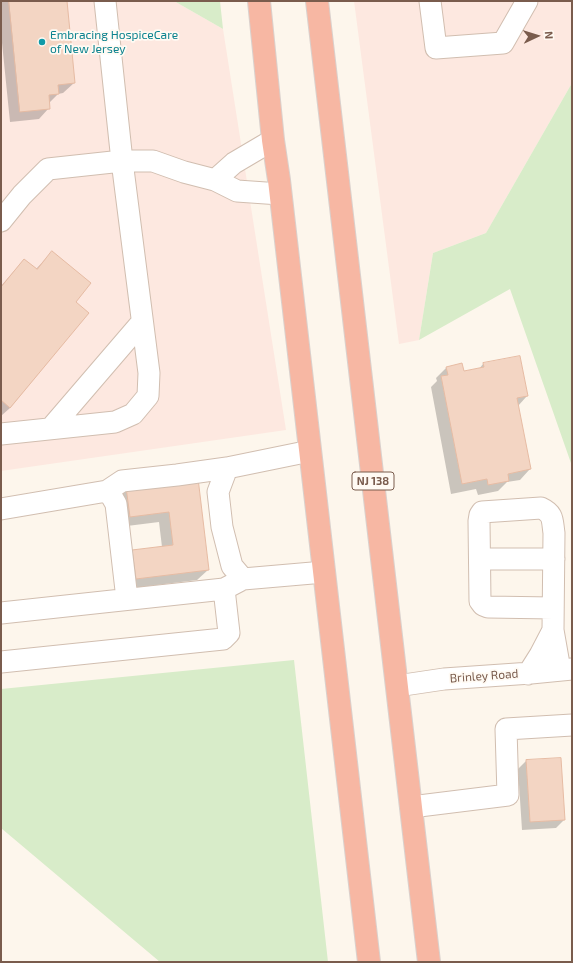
<!DOCTYPE html>
<style>
body{margin:0}
#map{position:relative;width:573px;height:963px;overflow:hidden;background:#fdf6ec;font-family:"Exo 2",sans-serif}
canvas{display:block}
.frame{position:absolute;inset:0;border:2px solid #7a5c4d;pointer-events:none}
.north{position:absolute;left:517px;top:16px;width:40px;height:40px;-webkit-text-stroke:3px #fffaf3;paint-order:stroke;rotate:86deg;font-size:11px;font-weight:700;line-height:16px;text-align:center;color:#7a5c4d}
.north::after{content:'';display:block;margin:auto;width:14px;height:18px;background:#7a5c4d;clip-path:polygon(50% 0,100% 100%,50% 72%,0 100%)}
</style>
<div id="map">
<canvas width="573" height="963"></canvas>
<div class="frame"></div>
<div class="north">N</div>
</div>
<script>
const g = document.querySelector('canvas').getContext('2d');
g.lineJoin = 'round';
function paint(path, color) { g.fillStyle = color; g.fill(path, 'evenodd'); }
function strokePath(path, color, width, dash) { g.strokeStyle = color; g.lineWidth = width; g.lineCap = dash ? 'butt' : 'round'; g.setLineDash(dash || []); g.stroke(path); }
function drawText(font, color, halo, rows, align = 'center') {
  g.font = font + ' "Exo 2",sans-serif'; g.lineWidth = 3.5; g.setLineDash([]); g.textBaseline = 'middle'; g.strokeStyle = halo; g.fillStyle = color; for (const [text, x, y, turn = 0] of rows) {
    g.save(); g.translate(x, y); g.rotate((+turn || 0) * Math.PI / 180); g.textAlign = isNaN(turn) ? turn : align; if (halo) g.strokeText(text, 0, 0); g.fillText(text, 0, 0); g.restore();
  }
}
const commercial = new Path2D(`
 M1 1H174L223 29 286 430 1 471Z
 M354 1H572V83L486 233 433 253 419 340 399 344Z`);
const green = new Path2D(`
 M174 1H220L223 29Z
 M572 83V466L510 289 419 340 433 253 486 233Z
 M294 660 328 962H160L1 828V689Z`);
const shadow = new Path2D(`
 M1 1H66L74 83 63 93 58 94 49 103V108L39 119 10 122 1 33Z
 M52 252 75 302 88 313 10 408 1 416V286L14 271 24 260 36 269Z
 M483 364 527 396 518 406 530 469 520 480 507 482 498 491 478 495 476 489 451 494 431 387 437 381 436 378 447 367 463 372 479 369Z
 M197 479 208 570 197 580 125 589 122 562 133 551 162 547 159 522 119 527 116 499 127 488Z
 M526 761 564 820 556 828 522 830 518 769Z`);
const building = new Path2D(`
 M9 1H67L75 83 58 85 59 94 49 95 50 109 20 112Z
 M52 251 91 283 76 302 89 313 10 408 1 400V287L24 259 37 269Z
 M520 356 528 396 517 398 531 469 508 474 509 481 488 485 487 479 462 484 441 376 448 375 446 367 462 363 464 371 484 367 483 363Z
 M198 478 209 570 136 579 132 550 173 545 169 512 130 517 126 487Z
 M561 758 565 820 530 822 526 760Z`);
const minor = new Path2D(`
 M430 1 436 48 503 43 527 1
 M273 140 234 163 215 180 237 191 280 194
 M1 221 22 195 48 169 122 161H153L184 172 215 180
 M51 428 142 322
 M1 434 115 422 133 414 148 396 149 373 122 161 105 1
 M227 468 218 492 222 527 232 566 243 579
 M107 491 122 481 177 475 227 468 310 451
 M1 509 107 491 112 497 116 504 127 599
 M480 559H554
 M1 613 224 589 243 579 324 572
 M553 630 554 533C552 520 554 514 541 508L482 512 480 515 479 521 480 601 483 605 488 607 553 608
 M1 662 223 639 229 633 224 589
 M528 674 540 655 553 630 560 670
 M397 686 444 679 531 673 572 669
 M411 807 508 795 506 729 572 725`);
const highway = new Path2D(`
 M259 1 273 140 279 180 369 962
 M317 1 429 962`);
const markers = [
 [42,42,4,"#0f9aa8"]
];
const shields = [
 [373,481,42]
];
const shieldNames = [
 ["NJ 138",373,481]
];
const cultureNames = [
 ["Embracing HospiceCare",50,35],
 ["of New Jersey",50,49]
];
const streetNames = [
 ["Brinley Road",484,676,-4]
];
paint(commercial, '#fde8e0');
paint(green, '#d8ecc9');
paint(shadow, '#0003');
paint(building, '#f3d5c3');
strokePath(building, '#e6bba3', 1);
strokePath(minor, '#d1beb0', 23);
strokePath(highway, '#dad1cd', 24);
strokePath(minor, '#fff', 21);
strokePath(highway, '#f7b7a3', 22);
for (const [x, y, r, color] of markers) { const dot = new Path2D(); dot.arc(x, y, r, 0, 2 * Math.PI); g.fillStyle = color; g.fill(dot); strokePath(dot, '#fffaf3', 1.5); }
for (const [x, y, w] of shields) { const box = new Path2D(); box.roundRect(x - w / 2, y - 9, w, 18, 3); g.fillStyle = '#fffaf3'; g.fill(box); strokePath(box, '#7a5c4d', 1); }
drawText('bold 11px', '#7a5c4d', null, shieldNames);
drawText('12px', '#0d838f', '#fffaf3', cultureNames, 'left');
drawText('12px', '#7a5c4d', '#fffaf3', streetNames);
</script>
